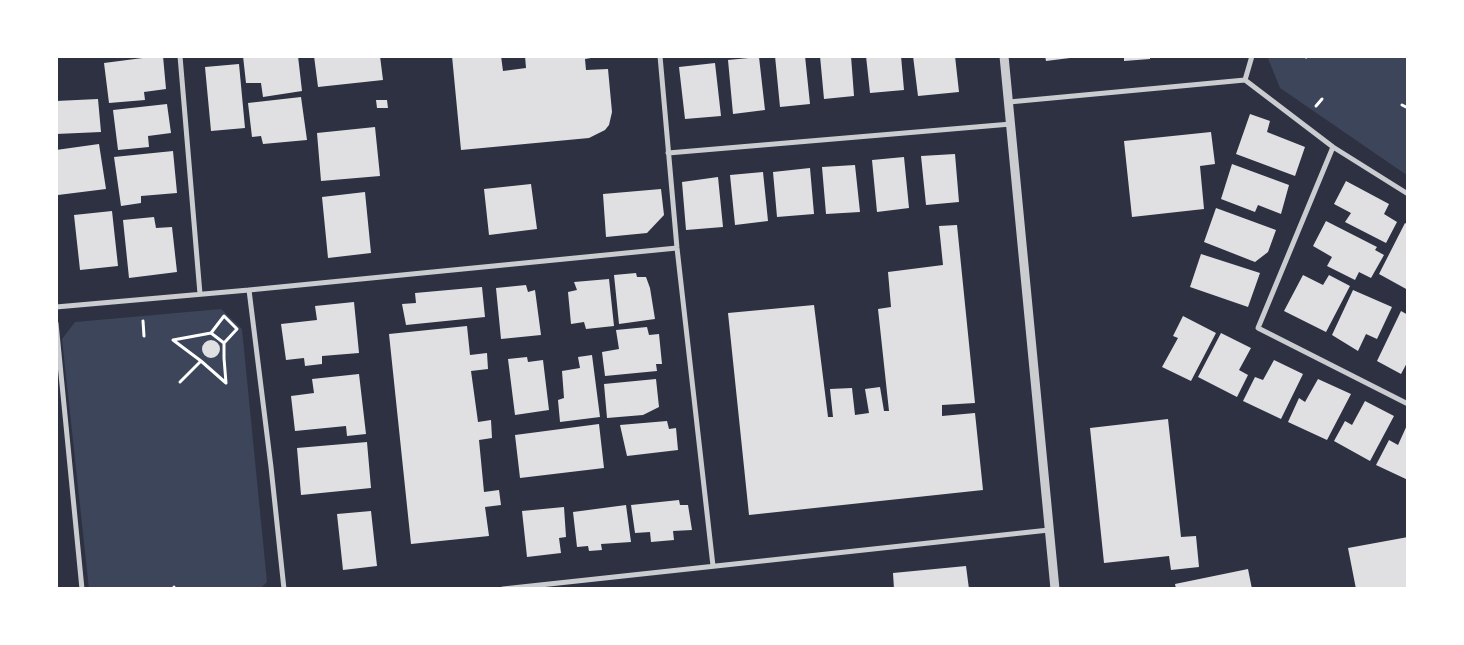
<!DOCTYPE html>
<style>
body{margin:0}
#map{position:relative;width:1464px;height:645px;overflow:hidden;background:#2d3142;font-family:"Fira Sans",sans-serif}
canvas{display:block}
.frame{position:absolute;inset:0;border:58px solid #fff;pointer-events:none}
</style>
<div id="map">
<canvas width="1464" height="645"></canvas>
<div class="frame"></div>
</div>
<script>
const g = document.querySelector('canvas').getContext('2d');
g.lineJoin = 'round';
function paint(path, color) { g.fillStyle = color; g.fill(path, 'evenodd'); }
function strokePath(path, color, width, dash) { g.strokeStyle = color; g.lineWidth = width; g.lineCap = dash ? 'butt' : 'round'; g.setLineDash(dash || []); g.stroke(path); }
const green = new Path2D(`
 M1267 56H1408V176L1280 88Z
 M221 309 242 329 267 582 260 589H89L62 339 75 322Z`);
const building = new Path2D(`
 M158 56H163L166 89 144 92 145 100 109 103 104 63Z
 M243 56H298L302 91 263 97 261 83H246Z
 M314 56H380L383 80 318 87Z
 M452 56H501L503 71 526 68 525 56H597V57L585 59 586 70 608 69 612 112 609 125 605 130 589 138 461 150Z
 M775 56H805L810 104 780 107Z
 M820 56H851L854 96 824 99Z
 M866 56H901L904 90 870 93Z
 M913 56H955L959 92 918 96Z
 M1045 56H1078V57L1046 61Z
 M1124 56H1150V59L1124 61Z
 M759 57 765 110 733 114 728 60Z
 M715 63 721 116 685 119 679 67Z
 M239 64 245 128 211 131 205 67Z
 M301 97 307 140 263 144 261 136 252 137 248 103Z
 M98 99 101 132 56 134V101Z
 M376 100H387L388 108H377Z
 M167 104 171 133 148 136 149 147 118 150 113 110Z
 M1250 114 1270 121 1267 132 1305 147 1295 176 1236 154Z
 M375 127 380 176 321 181 317 133Z
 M1211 132 1215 164 1200 166 1204 209 1132 217 1124 141Z
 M99 144 106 189 58 195 56 181V150Z
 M173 151 177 193 141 196V203L121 206 114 157Z
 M955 154 959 202 926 205 921 156Z
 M904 157 909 208 877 212 872 160Z
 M1232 164 1289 185 1281 214 1258 205 1255 212 1221 199Z
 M855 165 860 212 826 214 822 167Z
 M810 168 814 214 777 217 773 172Z
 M763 172 768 221 735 225 730 175Z
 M718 177 723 227 686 230 682 182Z
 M1346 181 1389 204 1384 214 1397 222 1386 243 1345 222 1351 213 1334 204Z
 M531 184 537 229 489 235 484 189Z
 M661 189 664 215 647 233 606 237 603 194Z
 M365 192 371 253 328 258 322 197Z
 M1216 208 1276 230 1268 252 1255 262 1204 242Z
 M112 211 118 266 80 270 74 215Z
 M154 217 156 228 172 227 177 272 129 278 123 220Z
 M1326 221 1377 247 1375 250 1384 255 1371 278 1359 272 1355 280 1327 266 1332 257 1313 246Z
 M1405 223 1408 225V290L1379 274Z
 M957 225 975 403 942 405V416L975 413 983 490 749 515 728 313 814 305 828 417H833L830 389 852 388 855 415 869 413 865 389 880 387 884 411H889L878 309 891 307 888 272 943 265 939 226Z
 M1201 254 1260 273 1248 307 1190 287Z
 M636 273 637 277H646L650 288 655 319 619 324 614 275Z
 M1303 275 1323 285 1329 275 1350 286 1326 332 1284 311Z
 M609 279 614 326 586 329 584 322 571 324 568 292 577 290 574 282Z
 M526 285 528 292 535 290 541 335 501 339 496 288Z
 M482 287 485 317 406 325 402 304 416 303 415 293Z
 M1353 290 1392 307 1377 339 1366 334 1358 351 1332 335Z
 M354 302 359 353 322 356V364L305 366 304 358 286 360 281 324 317 320 315 306Z
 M1401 311 1408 315V361L1401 374 1377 361Z
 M1183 316 1216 333 1191 381 1162 367 1178 338 1173 336Z
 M467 326 470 355 487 353 488 369 471 371 478 422 491 420 492 438 479 440 484 492 499 490 501 505 485 507 489 536 411 544 389 334Z
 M647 327 649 335 659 334 662 364H656L657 371 605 376 602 352 619 349 616 330Z
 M1221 333 1251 348 1239 370 1248 375 1237 397 1198 377Z
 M202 349a9 9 0 1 1 18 0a9 9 0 1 1-18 0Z
 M592 355 600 417 560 422 558 400 564 398 562 371 580 368 578 357Z
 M527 357 528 362 543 360 549 410 515 415 508 359Z
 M1274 360 1303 374 1281 419 1243 401 1255 377 1263 380Z
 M359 374 366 434 347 436 346 426 295 431 291 396 314 393 312 379Z
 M656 379 659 407 643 415 607 418 604 384Z
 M1318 379 1351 394 1327 440 1288 422 1299 398 1305 402Z
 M1365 401 1394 416 1370 461 1334 441 1345 421 1352 425Z
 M1168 419 1181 537 1196 536 1199 567 1171 570 1169 556 1104 563 1090 428Z
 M667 421 669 429 676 428 678 450 627 456 620 425Z
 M1408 423V480L1376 465 1389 440 1398 445Z
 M599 424 604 468 520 478 515 435Z
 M367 442 371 488 301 495 297 448Z
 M679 500 680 505H688L692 530 673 531 674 540 651 542 650 532 635 533 631 505Z
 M626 505 631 542 601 544 602 550 589 551 588 546 577 547 573 512Z
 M564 507 566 537 559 538 561 553 527 557 522 511Z
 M371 511 377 566 343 570 337 514Z
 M1408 537V589H1356L1348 548Z
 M966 566 969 589H894L893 573Z
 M1248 569 1252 589H1176L1175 584Z`);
const path = new Path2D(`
 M1304 56 1306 57
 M1402 105 1408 108
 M1316 106 1322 99
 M224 316 237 329 224 343V358L226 383 201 361 173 340 211 333Z
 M143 321 144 336
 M211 333 224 343
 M180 382 201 361
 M174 587V589`);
const minor = new Path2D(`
 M180 56 200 294
 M660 56 677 248 713 566
 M1245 80 1252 56
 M1009 102 1245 80 1333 147 1408 194
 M1333 147 1258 328 1408 404
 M668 153 1011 124
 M249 290 271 467 284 589
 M56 307 249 290 677 248
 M56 323 82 589
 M503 589 1049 530`);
const tertiary = new Path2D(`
 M1004 56 1055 589`);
paint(green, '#3c4559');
paint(building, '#e0e0e3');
strokePath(path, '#fff', 3);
strokePath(minor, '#caccd0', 5);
strokePath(tertiary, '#caccd0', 9);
</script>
